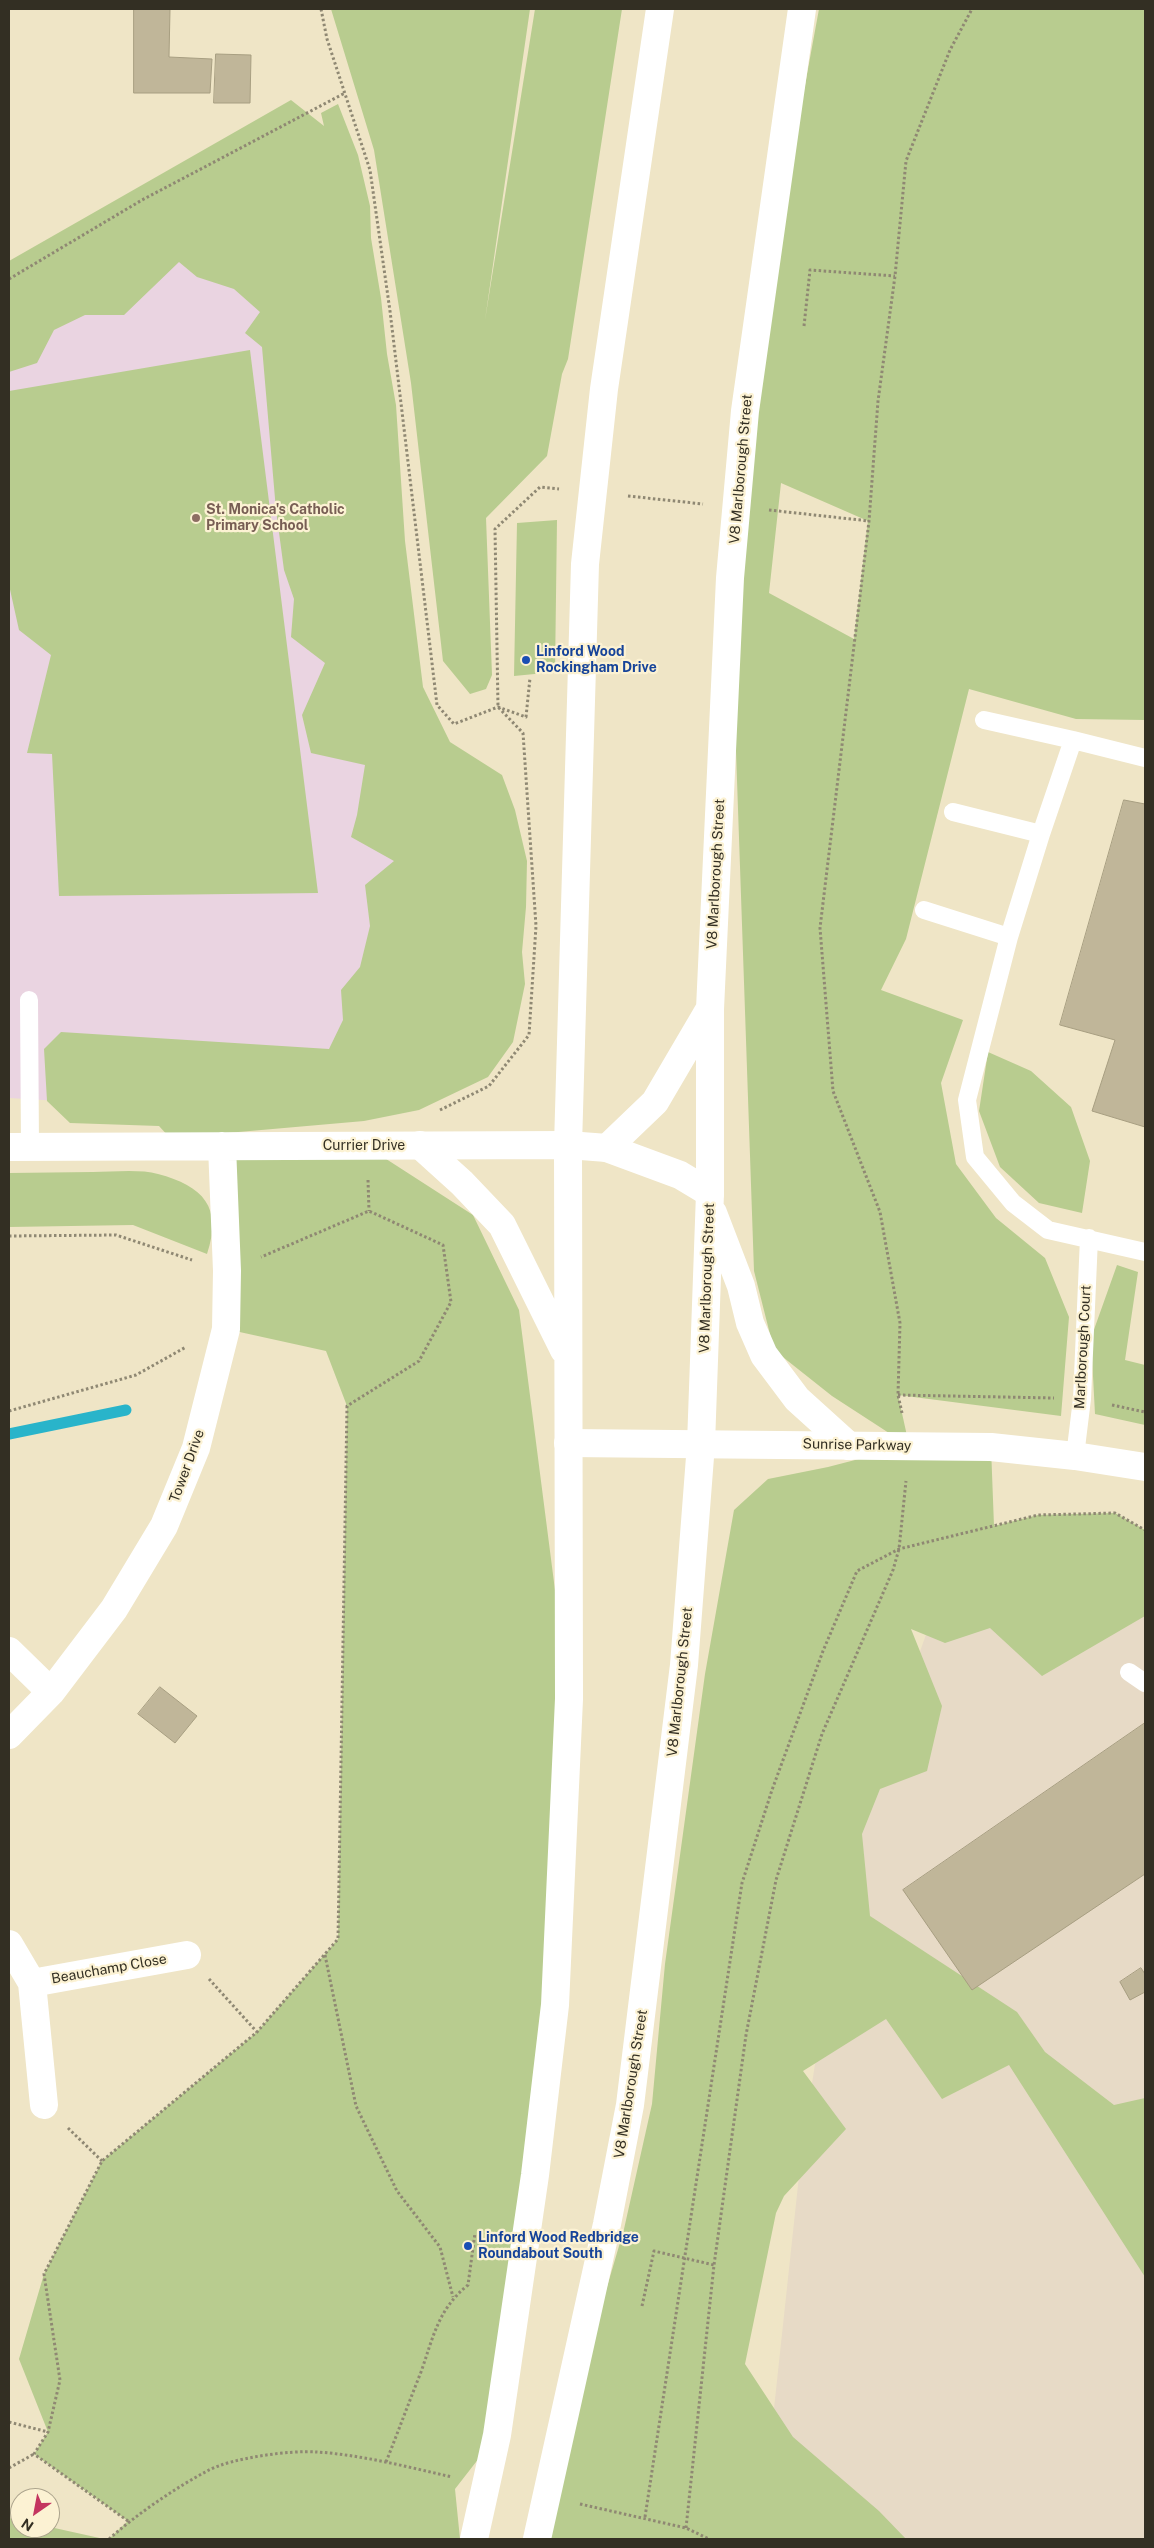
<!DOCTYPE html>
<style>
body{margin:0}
#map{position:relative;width:1154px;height:2548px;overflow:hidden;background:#efe5c6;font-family:"Public Sans",sans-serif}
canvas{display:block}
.frame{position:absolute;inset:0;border:10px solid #332f23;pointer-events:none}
.north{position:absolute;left:10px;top:2488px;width:50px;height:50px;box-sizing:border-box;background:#fcf2d3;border:1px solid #aca48d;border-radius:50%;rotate:213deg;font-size:14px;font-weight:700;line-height:20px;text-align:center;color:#332f23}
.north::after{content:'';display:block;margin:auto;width:18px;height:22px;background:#c4355f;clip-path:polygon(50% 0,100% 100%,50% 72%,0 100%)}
</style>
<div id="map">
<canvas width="1154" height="2548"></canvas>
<div class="frame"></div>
<div class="north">N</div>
</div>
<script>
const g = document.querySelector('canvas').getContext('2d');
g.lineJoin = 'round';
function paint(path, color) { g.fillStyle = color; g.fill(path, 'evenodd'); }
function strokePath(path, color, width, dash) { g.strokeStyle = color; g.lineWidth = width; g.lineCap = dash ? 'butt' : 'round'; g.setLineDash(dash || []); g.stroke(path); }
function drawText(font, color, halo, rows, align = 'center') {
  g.font = font + ' "Public Sans",sans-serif'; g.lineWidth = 4.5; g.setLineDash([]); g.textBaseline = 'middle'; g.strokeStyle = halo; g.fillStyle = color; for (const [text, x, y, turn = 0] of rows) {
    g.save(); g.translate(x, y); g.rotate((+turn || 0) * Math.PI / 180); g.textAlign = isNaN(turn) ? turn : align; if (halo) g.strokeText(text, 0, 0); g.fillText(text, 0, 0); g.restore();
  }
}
const industrial = new Path2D(`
 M1145 1545V2539H824L766 2483 802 2148 847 1858 940 1595Z`);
const education = new Path2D(`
 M325 126 394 728 468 795 348 1118 9 1098V302Z`);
const green = new Path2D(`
 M331 9H530L485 320 535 9H622L568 359 562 374 547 456 486 518 492 675 486 689 470 694 443 661 411 383 374 150Z
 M819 9H1145V720L1076 719 969 689 906 939 881 990 963 1020 941 1083 956 1164 996 1218 1045 1258 1069 1317 1061 1416 898 1395 909 1445 991 1447 994 1526 1038 1515 1115 1513 1145 1530V1616L1042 1676 990 1628 945 1643 911 1629 942 1706 927 1771 880 1789 862 1834 870 1916 1017 2012 1045 2052 1114 2105 1145 2098V2277L1009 2065 942 2099 886 2019 803 2071 846 2129 784 2196 776 2213 745 2364 793 2437 879 2511 906 2539H537L557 2457 624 2229 652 2104 665 1964 705 1674 734 1510 768 1479 828 1467 909 1446 832 1396 774 1350 754 1271 730 578 745 411ZM781 483 868 521 854 639 769 593Z
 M291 100 324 126 321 113 338 104 358 155 370 206 371 238 381 298 387 354 396 405 405 541 423 687 450 742 502 775 515 810 527 861 526 907 522 952 525 984 513 1042 488 1077 419 1110 364 1121 170 1138 159 1126 70 1123 47 1101 44 1049 61 1032 329 1049 343 1020 341 990 360 967 370 926 365 885 394 861 351 837 357 815 365 765 311 753 302 715 325 663 291 637 294 599 284 570 276 510 262 347 245 333 260 312 234 289 197 277 179 262 124 315H85L54 330 37 363 9 372V261Z
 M250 350 318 893 59 896 52 754 27 753 51 655 19 630 9 585V391Z
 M557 520 555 672 514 676 517 523Z
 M988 1052 1031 1071 1071 1107 1090 1161 1082 1213 1039 1203 1000 1167 979 1111Z
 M222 1146H366L473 1215 519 1310 569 1699 555 2005 497 2435 455 2489 460 2539H109L128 2521 34 2454 48 2432 19 2359 44 2274 102 2161 257 2032 338 1939 347 1406 326 1351 226 1329Z
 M93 1172C112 1172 140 1169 158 1174 203 1186 223 1207 207 1254L133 1225 9 1227V1173Z
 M1117 1265 1138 1272 1125 1360 1145 1365V1425L1095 1414 1091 1338Z
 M9 2518 20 2521V2528L50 2527 104 2539H9Z`);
const stream = new Path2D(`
 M9 1434 126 1410`);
const building = new Path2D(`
 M134 9H170L169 57 212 59 210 93H134Z
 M216 54 251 55 250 103H214Z
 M1124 800 1145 804V1127L1092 1111 1115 1040 1060 1025Z
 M160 1687 197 1716 175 1743 138 1714Z
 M1145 1723V1874L972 1990 903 1890Z
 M1141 1968 1145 1974V1992L1130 2000 1120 1982Z`);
const path = new Path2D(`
 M321 9 327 39 370 170 390 311 437 705 454 724 498 707 526 717 530 678
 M9 279 142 200 345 93
 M804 326 810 270 895 276
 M628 496 703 504
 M769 510 869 521
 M440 1110 489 1086 529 1035 536 926 523 733 498 707 495 529 540 487 559 489
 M368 1180 369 1211
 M9 1236 116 1235 192 1260
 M898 1395 1054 1398
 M1112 1405 1145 1412
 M9 1411 136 1375 186 1347
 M902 1413 898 1395 900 1323 880 1212 833 1091 820 928 869 521 878 401 895 276 906 161 950 50 972 9
 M325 1955 356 2106 397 2191 440 2247 453 2297
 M209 1979 257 2032
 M68 2128 102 2161
 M642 2306 654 2251 714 2265
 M9 2422 48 2432
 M386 2462C398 2432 409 2402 421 2372 433 2338 438 2309 468 2285L475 2233
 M9 2468 34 2454
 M580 2504 686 2528 709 2539
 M645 2517 742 1883 772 1790 823 1651 857 1571 899 1549 1038 1515 1115 1513 1145 1530
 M128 2521 34 2454 48 2432 60 2380 44 2274 102 2161 257 2032 338 1939 347 1406 419 1361 451 1302 443 1245 369 1211 261 1257
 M686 2528 714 2265 746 2035 776 1880 822 1734 893 1570 899 1549 906 1481
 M109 2539C137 2514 175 2488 209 2470 232 2458 290 2450 317 2452 362 2455 408 2467 452 2477`);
const service = new Path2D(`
 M984 720 1073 740
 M1145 758 1073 740 1041 834 1009 937 967 1100 975 1157 1013 1203 1048 1230 1145 1252
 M953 812 1041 834
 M924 910 1009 937
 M29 1000 30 1147
 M1075 1456 1082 1399 1089 1238
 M1129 1672 1145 1683`);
const minor = new Path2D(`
 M9 1147 568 1145 607 1148 680 1175 710 1193
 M568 1443 991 1447 1075 1456 1145 1467
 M9 1651 51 1692
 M9 1735 51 1692 114 1609 164 1526 196 1448 226 1329 227 1271 222 1146
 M9 1944 32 1983 187 1955
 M32 1983 44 2105`);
const secondary = new Path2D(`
 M420 1145 462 1183 502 1225 564 1350
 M607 1148 655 1102 709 1010
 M713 1213 741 1286 750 1323 764 1355 797 1399 849 1446
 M474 2539 497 2435 535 2175 555 2005 569 1699 568 1145 585 564 604 389 660 9
 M537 2539 607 2224 630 2105 684 1665 701 1444 710 1193V1009L730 578 745 411 802 9`);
const markers = [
 [196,518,5,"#8d6e63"],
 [526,660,5,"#1a4fb4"],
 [468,2246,5,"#1a4fb4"]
];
const streetNames = [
 ["V8 Marlborough Street",741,469,-85],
 ["V8 Marlborough Street",716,874,-87],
 ["Currier Drive",364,1146],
 ["V8 Marlborough Street",707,1278,-88],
 ["Marlborough Court",1083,1347,-87],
 ["Sunrise Parkway",857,1445,1],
 ["Tower Drive",187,1466,-70],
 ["V8 Marlborough Street",680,1682,-84],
 ["Beauchamp Close",109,1969,-10],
 ["V8 Marlborough Street",631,2084,-81]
];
const educationNames = [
 ["St. Monica's Catholic",206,510],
 ["Primary School",206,526]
];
const transitNames = [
 ["Linford Wood",536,652],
 ["Rockingham Drive",536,668],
 ["Linford Wood Redbridge",478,2238],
 ["Roundabout South",478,2254]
];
paint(industrial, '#e7dac6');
paint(education, '#ead4e1');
paint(green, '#b8cc8f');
strokePath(stream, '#29b4ca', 11);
paint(building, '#c0b699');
strokePath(building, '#a79e81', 1);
strokePath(path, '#8f8873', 3, [2.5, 2.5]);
strokePath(service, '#fff', 18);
strokePath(minor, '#fff', 28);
strokePath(secondary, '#fff', 28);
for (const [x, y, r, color] of markers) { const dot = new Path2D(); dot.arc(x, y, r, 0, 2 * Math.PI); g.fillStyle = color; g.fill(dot); strokePath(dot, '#fcf2d3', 2); }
drawText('14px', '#332f23', '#fcf2d3', streetNames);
drawText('bold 14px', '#785e54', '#fcf2d3', educationNames, 'left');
drawText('bold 14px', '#164399', '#fcf2d3', transitNames, 'left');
</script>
